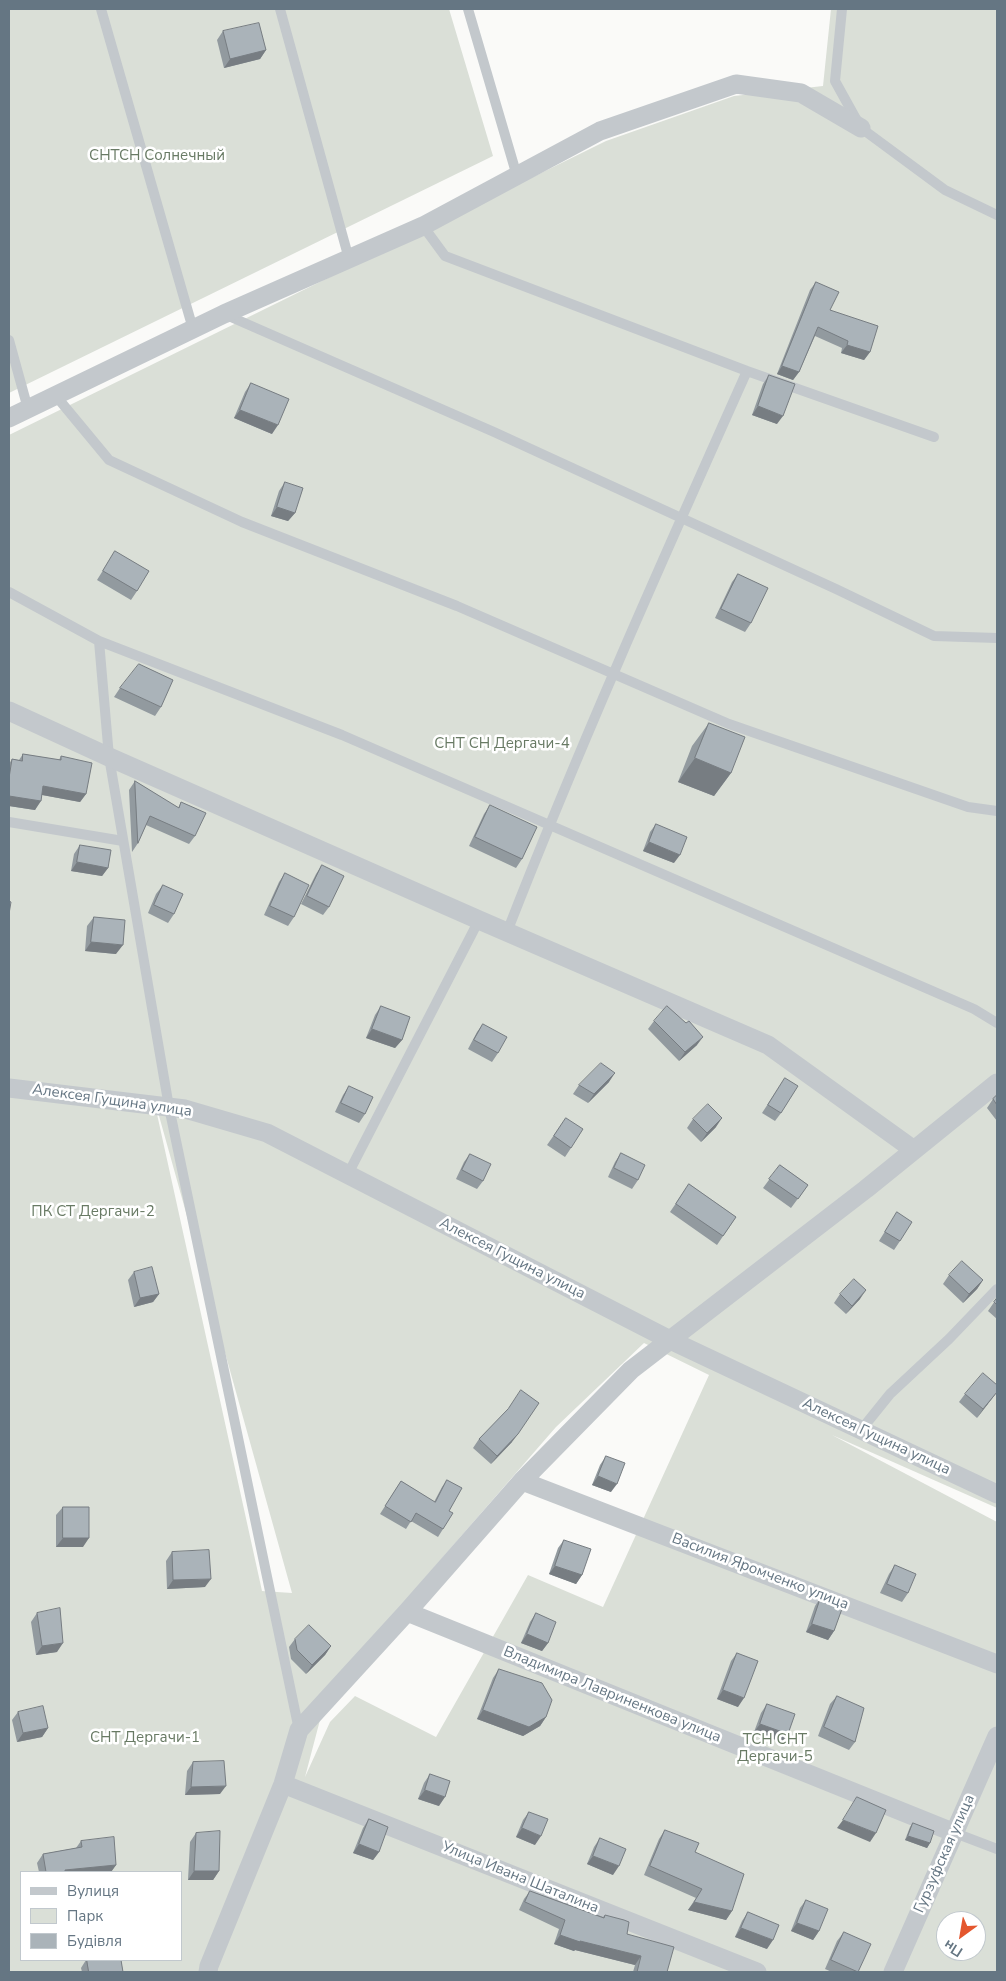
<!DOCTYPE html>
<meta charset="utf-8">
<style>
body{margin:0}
#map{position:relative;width:1006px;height:1981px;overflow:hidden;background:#fafaf8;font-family:"Nunito Sans",sans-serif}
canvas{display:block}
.frame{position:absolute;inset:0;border:10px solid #657683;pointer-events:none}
.legend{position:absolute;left:20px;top:1871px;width:162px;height:90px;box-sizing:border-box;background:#fff;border:1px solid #c1c8cd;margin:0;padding:6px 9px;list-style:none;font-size:15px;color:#657683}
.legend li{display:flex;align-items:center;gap:10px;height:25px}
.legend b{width:25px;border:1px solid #c1c8cd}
.north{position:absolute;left:936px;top:1911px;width:50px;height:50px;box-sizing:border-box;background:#fff;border:1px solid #c1c8cd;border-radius:50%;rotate:212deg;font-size:14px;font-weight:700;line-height:20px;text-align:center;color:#657683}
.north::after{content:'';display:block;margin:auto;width:18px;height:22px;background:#e4572e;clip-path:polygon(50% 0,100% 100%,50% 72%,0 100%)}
</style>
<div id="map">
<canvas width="1006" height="1981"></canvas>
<div class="frame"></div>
<ul class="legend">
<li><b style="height:6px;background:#c3c8cc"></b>Вулиця</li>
<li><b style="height:14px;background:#dadfd7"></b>Парк</li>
<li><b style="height:14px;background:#aab3b9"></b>Будівля</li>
</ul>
<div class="north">Пн</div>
</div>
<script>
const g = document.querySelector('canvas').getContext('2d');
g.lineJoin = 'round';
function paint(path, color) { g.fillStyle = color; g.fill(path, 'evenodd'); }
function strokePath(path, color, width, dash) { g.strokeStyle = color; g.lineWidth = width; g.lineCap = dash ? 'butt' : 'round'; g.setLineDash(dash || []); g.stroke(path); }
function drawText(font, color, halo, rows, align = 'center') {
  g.font = font + ' "Nunito Sans",sans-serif'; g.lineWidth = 5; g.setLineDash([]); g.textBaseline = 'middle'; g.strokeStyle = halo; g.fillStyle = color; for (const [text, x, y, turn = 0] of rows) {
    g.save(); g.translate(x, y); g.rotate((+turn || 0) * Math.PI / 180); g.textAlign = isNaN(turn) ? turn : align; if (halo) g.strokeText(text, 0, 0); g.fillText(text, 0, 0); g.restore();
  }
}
const green = new Path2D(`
 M9 9H449L493 156 9 393Z
 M831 9H997V1508L832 1435 997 1522V1972H9V435L606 141 734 96 823 86ZM155 1105H156L292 1593 262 1591ZM644 1343 709 1375 603 1607 528 1575 436 1737 355 1696 330 1722 305 1777 325 1701 423 1580 556 1427ZM21 1872H181V1960H21ZM946 1921H976V1951H946Z`);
const lane = new Path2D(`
 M101 9 193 329
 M280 9 349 259
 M468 9 517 176
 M842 9 835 81 861 128 945 190 997 215
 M423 226 445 256 747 371 934 437
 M224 314 494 432 836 589 934 636 997 638
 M9 340 28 409
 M56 396 109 460 242 522 457 606 729 724 968 807 997 811
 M9 592 99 641 342 735 974 1009 997 1023
 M99 641 109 757 169 1107 299 1730
 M9 822 123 841
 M507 932C581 742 664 557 747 371
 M348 1174 479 920
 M861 1430 890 1394 949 1339 997 1289
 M955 1833 997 1849`);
const street = new Path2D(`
 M9 418 224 314 423 226 600 131 736 84 801 93 861 128
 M9 711 109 757 479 920 768 1045 914 1150
 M9 1088 185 1109 267 1133 670 1340 997 1494
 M522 1481 997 1664
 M407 1612 955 1833
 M283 1784 757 1972
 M208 1972 209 1966 283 1784 299 1730 407 1612 522 1481 631 1370 866 1189 997 1083
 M893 1972 997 1736`);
const wall = new Path2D(`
 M223 31 266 50 260 59 224 68 217 40Z
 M816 282 830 310 870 352 864 360 841 353 842 348 815 336 799 372 793 380 777 374 810 290Z
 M769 375 777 424 752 415 763 384Z
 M251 383 272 434 234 418 245 392Z
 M285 482 295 513 288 521 271 516 279 491Z
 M115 551 137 591 131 600 97 580Z
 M738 574 751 623 745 632 715 618 732 582Z
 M120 688 161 707 155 716 114 697Z
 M709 723 731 773 714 796 678 782 692 746Z
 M23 754 59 760 61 756 86 794 80 802 42 795 35 810 9 806V764L12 759 19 760Z
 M135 781 178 808 181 802 195 836 189 844 146 825 138 843 132 852 129 790Z
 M490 805 522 859 516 868 469 846 484 814Z
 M656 824 674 863 643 851 650 832Z
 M80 845 108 868 102 876 71 871 74 854Z
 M322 865 329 907 323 915 301 904 316 874Z
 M285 873 294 917 288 926 264 915 279 882Z
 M163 885 174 914 168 923 148 913 156 894Z
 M94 917 116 954 85 951 87 926Z
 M381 1006 402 1040 395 1048 366 1038 375 1015Z
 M654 1021 697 1045 679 1061 648 1029Z
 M483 1024 498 1053 492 1062 468 1049 477 1032Z
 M785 1078 781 1113 775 1121 762 1113Z
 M609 1082 588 1103 573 1094 579 1085Z
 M349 1086 365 1114 359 1123 335 1112 343 1095Z
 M997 1095V1121L987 1108 993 1099Z
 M566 1118 571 1148 565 1157 547 1145Z
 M693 1119 716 1127 701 1142 687 1128Z
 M621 1153 638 1180 632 1189 608 1177 615 1162Z
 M470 1154 483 1181 477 1189 456 1179 464 1162Z
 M780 1165 808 1185 791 1208 763 1188Z
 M689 1184 736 1217 717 1245 670 1212Z
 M897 1212 900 1241 894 1250 879 1241Z
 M134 1272 159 1294 153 1302 134 1307 128 1280Z
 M949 1275 983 1280 977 1289 963 1303 943 1284Z
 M840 1294 860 1299 846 1314 834 1303Z
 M997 1298V1319L988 1311Z
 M997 1392 977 1418 959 1402 965 1394Z
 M479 1439 512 1442 491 1464 473 1448Z
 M606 1456 611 1492 592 1485 600 1465Z
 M447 1480 449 1511 443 1529 438 1537 411 1521 406 1529 380 1514 401 1481 434 1502 442 1487Z
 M63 1507 83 1547H56V1515Z
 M564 1540 582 1575 576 1584 549 1574 558 1548Z
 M172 1552 205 1587 167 1589 166 1561Z
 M895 1565 908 1593 902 1602 880 1593 889 1574Z
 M821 1597 834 1631 828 1640 806 1632 815 1606Z
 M37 1613 57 1652 36 1655 31 1622Z
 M536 1613 548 1643 542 1651 521 1643 530 1622Z
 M295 1639 331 1646 325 1655 306 1674 291 1659 289 1647Z
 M737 1653 738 1707 717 1699 731 1661Z
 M499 1669 546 1717 540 1726 523 1736 477 1719 493 1678Z
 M837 1696 855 1742 849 1750 818 1736 830 1704Z
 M767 1704 782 1742 754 1732 761 1713Z
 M18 1712 48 1728 42 1737 17 1742 12 1720Z
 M193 1762 220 1794 185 1795 187 1771Z
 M430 1774 439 1806 418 1799 424 1783Z
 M529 1812 535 1845 516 1837 523 1820Z
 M369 1819 379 1852 373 1860 353 1853 363 1828Z
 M913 1823 930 1843 927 1848 905 1840 910 1827Z
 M665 1830 695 1852 732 1911 726 1920 688 1910 696 1898 644 1875 659 1839Z
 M196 1833 219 1871 213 1880H188L190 1842Z
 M600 1838 613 1875 587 1864 594 1847Z
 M81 1841 116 1865 111 1872H39L37 1863 43 1854 76 1848Z
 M530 1891 603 1917 605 1915 627 1934 667 1972H633L635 1965 575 1950 574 1951 554 1944 559 1929 519 1910 524 1899Z
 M806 1900 819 1931 813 1940 791 1931 800 1908Z
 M748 1912 767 1949 735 1937 742 1921Z
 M844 1932 858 1972H832L825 1969 837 1941Z
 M86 1960H121L123 1972H82L81 1968Z`);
const shadedWall = new Path2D(`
 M266 50 260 59 224 68 230 59Z
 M847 345 870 352 864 360 841 353Z
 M782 366 799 372 793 380 777 374Z
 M758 406 783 416 777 424 752 415Z
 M240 410 278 425 272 434 234 418Z
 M277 507 295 513 288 521 271 516Z
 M695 758 731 773 714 796 678 782Z
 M43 786 86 794 80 802 37 794Z
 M9 796 41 801 35 810 9 806Z
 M649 842 680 855 674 863 643 851Z
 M77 862 108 868 102 876 71 871Z
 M91 942 123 945 116 954 85 951Z
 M372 1029 402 1040 395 1048 366 1038Z
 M703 1037 697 1045 679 1061 685 1052Z
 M615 1073 609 1082 588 1103 594 1094Z
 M722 1118 716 1127 701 1142 707 1133Z
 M983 1280 977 1289 963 1303 969 1294Z
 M866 1290 860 1299 846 1314 852 1306Z
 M159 1294 153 1302 134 1307 140 1298Z
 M997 1392 994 1396 977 1418 983 1409Z
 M518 1434 512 1442 491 1464 497 1456Z
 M598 1476 617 1484 611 1492 592 1485Z
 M63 1538H89L83 1547H56Z
 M555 1566 582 1575 576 1584 549 1574Z
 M211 1579 205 1587 167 1589 173 1580Z
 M812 1624 834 1631 828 1640 806 1632Z
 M527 1634 548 1643 542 1651 521 1643Z
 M63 1643 57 1652 36 1655 42 1646Z
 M331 1646 325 1655 306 1674 312 1665Z
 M723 1690 744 1698 738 1707 717 1699Z
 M483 1710 546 1717 540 1726 523 1736 477 1719Z
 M760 1724 788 1734 782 1742 754 1732Z
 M48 1728 42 1737 17 1742 23 1733Z
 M226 1786 220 1794 185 1795 191 1787Z
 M425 1790 445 1797 439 1806 418 1799Z
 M843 1820 876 1833 870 1842 837 1828Z
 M522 1828 541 1836 535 1845 516 1837Z
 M908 1836 930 1843 927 1848 905 1840Z
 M359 1844 379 1852 373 1860 353 1853Z
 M593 1856 619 1866 613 1875 587 1864Z
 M116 1865 111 1872H63L65 1870Z
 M194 1871H219L213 1880H188Z
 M694 1902 732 1911 726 1920 688 1910Z
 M797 1923 819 1931 813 1940 791 1931Z
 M741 1928 773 1940 767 1949 735 1937Z
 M560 1935 580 1941 641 1956 635 1965 575 1950 574 1951 554 1944Z`);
const building = new Path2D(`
 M259 23 266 50 230 59 223 31Z
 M816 282 839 292 830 310 878 326 870 352 847 345 848 341 818 327 799 372 782 366Z
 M769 375 795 384 783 416 758 406Z
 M251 383 289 399 278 425 240 410Z
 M285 482 303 488 295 513 277 507Z
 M115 551 149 571 137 591 103 571Z
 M738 574 768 588 751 623 721 609Z
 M139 664 173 680 161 707 120 688Z
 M709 723 745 737 731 773 695 758Z
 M23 754 61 760V756L92 763 86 794 43 786 41 801 9 796V778L12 759 22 761Z
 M135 781 179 808 181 802 206 813 195 836 150 816 138 843Z
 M490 805 537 827 522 859 475 837Z
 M656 824 687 837 680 855 649 842Z
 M80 845 111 850 108 868 77 862Z
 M322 865 344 876 329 907 307 896Z
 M285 873 309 885 294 917 270 906Z
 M163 885 183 894 174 914 154 905Z
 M9 901 11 902 9 914Z
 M94 917 125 920 123 945 91 942Z
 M381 1006 410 1017 402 1040 372 1029Z
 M667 1006 686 1023 689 1021 703 1037 685 1052 654 1021Z
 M483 1024 507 1037 498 1053 474 1040Z
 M601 1063 615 1073 594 1094 579 1085Z
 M785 1078 798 1086 781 1113 768 1105Z
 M349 1086 373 1097 365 1114 341 1103Z
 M997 1095V1105L993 1099Z
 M708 1104 722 1118 707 1133 693 1119Z
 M566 1118 583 1129 571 1148 554 1136Z
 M621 1153 645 1165 638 1180 614 1168Z
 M470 1154 491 1164 483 1181 462 1170Z
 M780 1165 808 1185 798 1199 769 1179Z
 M689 1184 736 1217 723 1236 676 1204Z
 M897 1212 912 1222 900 1241 885 1232Z
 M962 1261 983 1280 969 1294 949 1275Z
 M152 1267 159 1294 140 1298 134 1272Z
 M854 1279 866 1290 852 1306 840 1294Z
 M997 1298V1305L994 1302Z
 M983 1373 997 1385V1392L983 1409 965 1394Z
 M521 1390 539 1403 518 1434 497 1456 479 1439 508 1409Z
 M606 1456 625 1463 617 1484 598 1476Z
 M447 1480 462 1488 449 1511 453 1513 443 1529 416 1513 411 1522 385 1506 401 1481 435 1502Z
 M63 1507H89V1538H63Z
 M564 1540 591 1549 582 1575 555 1566Z
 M209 1550 211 1579 173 1580 172 1552Z
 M895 1565 916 1574 908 1593 887 1584Z
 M821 1597 843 1606 834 1631 812 1624Z
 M60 1608 63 1643 42 1646 37 1613Z
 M536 1613 556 1622 548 1643 527 1634Z
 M309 1625 331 1646 312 1665 297 1650 295 1639Z
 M737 1653 758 1661 744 1698 723 1690Z
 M499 1669 542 1683 552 1700 546 1717 529 1727 483 1710Z
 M837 1696 864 1708 855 1742 824 1727Z
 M767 1704 795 1714 788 1734 760 1724Z
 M43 1706 48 1728 23 1733 18 1712Z
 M224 1761 226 1786 191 1787 193 1762Z
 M430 1774 450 1781 445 1797 425 1790Z
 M857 1797 886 1810 876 1833 843 1820Z
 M529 1812 548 1819 541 1836 522 1828Z
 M369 1819 388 1827 379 1852 359 1844Z
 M913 1823 934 1831 930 1843 908 1836Z
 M665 1830 699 1843 695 1852 744 1874 732 1911 694 1902 702 1889 650 1866Z
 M220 1831 219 1871H194L196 1833Z
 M114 1837 116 1865 65 1870V1872H46L43 1854 82 1847 81 1841Z
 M600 1838 626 1849 619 1866 593 1856Z
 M530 1891 604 1918 605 1915 624 1920 629 1922 627 1934 674 1947 667 1972H637L641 1956 580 1941V1942L560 1935 565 1920 525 1902Z
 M806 1900 828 1909 819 1931 797 1923Z
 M748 1912 779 1925 773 1940 741 1928Z
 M844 1932 871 1944 858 1972 831 1960Z
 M87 1960H121L123 1972H89Z`);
const parkNames = [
 ["СНТСН Солнечный",157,156],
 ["СНТ СН Дергачи-4",502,744],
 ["ПК СТ Дергачи-2",93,1212],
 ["СНТ Дергачи-1",145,1738],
 ["ТСН СНТ",775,1740],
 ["Дергачи-5",775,1757]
];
const streetNames = [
 ["Алексея Гущина улица",112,1101,8],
 ["Алексея Гущина улица",512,1259,27],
 ["Алексея Гущина улица",876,1437,25],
 ["Василия Яромченко улица",760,1572,21],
 ["Владимира Лавриненкова улица",612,1695,22],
 ["Гурзуфская улица",945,1854,-66],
 ["Улица Ивана Шаталина",520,1878,22]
];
paint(green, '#dadfd7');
strokePath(lane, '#c3c8cc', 10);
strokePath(street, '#c3c8cc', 19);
paint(wall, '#929a9f');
paint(shadedWall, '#777d82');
paint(building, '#aab3b9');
strokePath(building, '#777d82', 1);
drawText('15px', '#687a64', '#fff', parkNames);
drawText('15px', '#657683', '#fff', streetNames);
</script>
